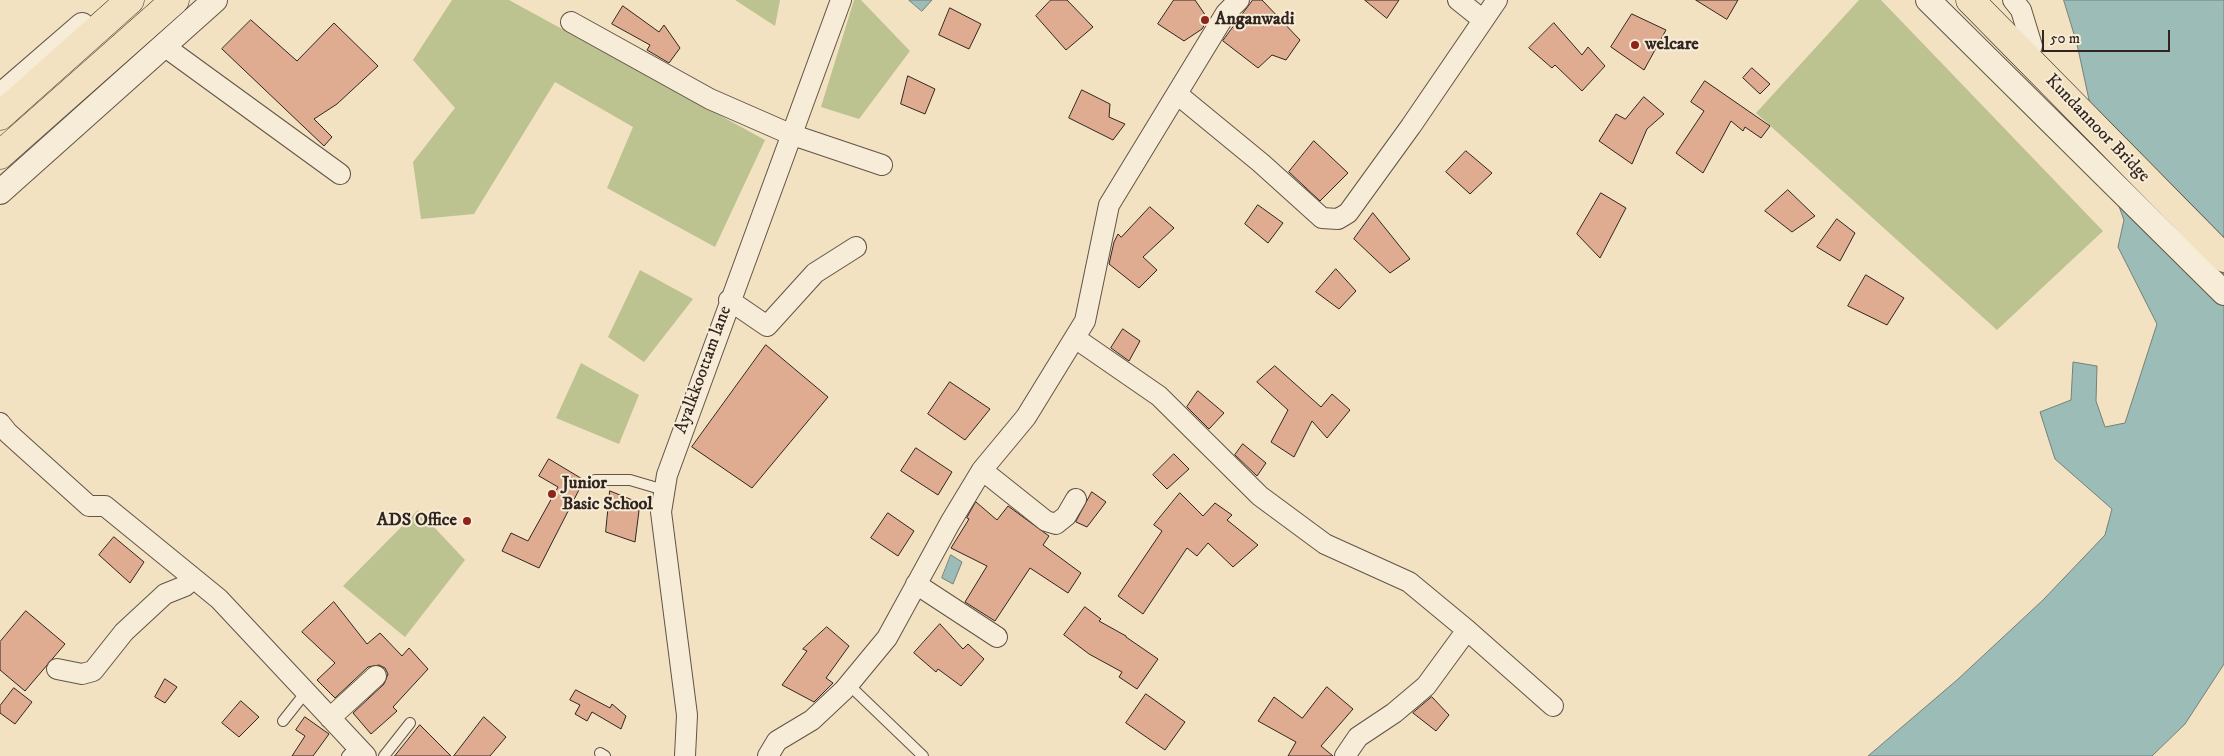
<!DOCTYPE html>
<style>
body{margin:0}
#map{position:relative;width:2224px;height:756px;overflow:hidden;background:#f2e2c1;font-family:"IM FELL DW Pica",serif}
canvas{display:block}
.scale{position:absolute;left:2042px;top:30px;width:128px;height:22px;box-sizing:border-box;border:2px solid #32251f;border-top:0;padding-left:6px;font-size:15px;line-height:18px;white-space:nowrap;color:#32251f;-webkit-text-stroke:4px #f7ecd7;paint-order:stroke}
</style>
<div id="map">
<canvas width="2224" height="756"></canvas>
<div class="scale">50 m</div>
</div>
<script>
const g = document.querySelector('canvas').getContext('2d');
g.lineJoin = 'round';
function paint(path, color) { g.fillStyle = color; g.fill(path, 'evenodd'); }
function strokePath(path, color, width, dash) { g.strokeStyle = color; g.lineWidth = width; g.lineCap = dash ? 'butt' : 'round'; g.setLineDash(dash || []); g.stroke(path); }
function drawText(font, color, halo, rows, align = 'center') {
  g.font = font + ' "IM FELL DW Pica",serif'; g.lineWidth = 4; g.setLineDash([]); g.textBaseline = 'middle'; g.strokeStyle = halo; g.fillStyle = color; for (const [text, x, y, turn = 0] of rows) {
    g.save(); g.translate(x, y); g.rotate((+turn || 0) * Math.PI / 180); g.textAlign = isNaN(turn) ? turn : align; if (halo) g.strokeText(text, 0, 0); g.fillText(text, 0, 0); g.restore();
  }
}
const green = new Path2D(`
 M452 0H509L765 140 715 247 607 188 633 127 555 82 474 214 421 219 413 162 455 108 413 60Z
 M735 0H780L775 26Z
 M854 0H861L910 51 859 119 821 107Z
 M1859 0H1881L2103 231 1997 330 1756 113Z
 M640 270 693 299 644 362 608 337Z
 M581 363 639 395 619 444 556 418Z
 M418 510 465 560 405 637 343 586Z`);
const water = new Path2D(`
 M909 0H932L922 11Z
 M2064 0H2224V664L2185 724 2152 756H1868L1957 680 2043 600 2105 535 2112 509 2055 459 2040 412 2071 400 2073 362 2097 366 2096 401 2105 427 2125 423 2157 324 2118 247 2124 220 2102 160 2077 44Z
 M951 555 962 562 953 584 942 578Z`);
const building = new Path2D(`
 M1051 0H1067L1093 27 1066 50 1036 16Z
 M1174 0H1195L1208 19 1202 29 1184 41 1158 24Z
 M1253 0H1262L1300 40 1286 60 1272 55 1258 68 1223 41Z
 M1365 0H1399L1387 18Z
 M1696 0H1738L1727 19Z
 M623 6 659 32 664 25 680 48 669 63 647 50 650 45 612 24Z
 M950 8 981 24 969 49 939 35Z
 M1632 14 1666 30 1644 70 1611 47Z
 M251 20 297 61 334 23 378 66 337 104 314 119 332 137 324 146 222 49Z
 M1554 23 1582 55 1588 47 1605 66 1582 91 1555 65 1552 68 1529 48Z
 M1752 68 1770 84 1760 94 1743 78Z
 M908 76 935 89 925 114 901 104Z
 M1705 81 1770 126 1761 138 1745 127 1743 131 1731 121 1703 173 1676 153 1704 111 1691 102Z
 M1082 90 1110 104 1109 117 1125 124 1113 140 1069 118Z
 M1644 97 1664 114 1647 129 1632 164 1599 141 1616 114 1625 119Z
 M1314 141 1348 173 1320 201 1289 172Z
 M1466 151 1492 173 1470 194 1446 172Z
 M1788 190 1815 216 1792 232 1765 211Z
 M1601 193 1626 208 1600 258 1577 234Z
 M1258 205 1283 223 1268 243 1245 224Z
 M1150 207 1174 228 1143 257 1157 270 1139 288 1109 264 1114 242 1118 234 1121 237Z
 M1373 213 1410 259 1390 273 1354 239Z
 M1837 219 1855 233 1840 261 1817 247Z
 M1336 269 1356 291 1339 309 1316 292Z
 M1866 275 1904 298 1887 325 1848 306Z
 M1123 329 1140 341 1129 361 1111 348Z
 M766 345 828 397 752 488 692 447Z
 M1275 366 1321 407 1332 394 1350 410 1327 438 1312 421 1294 457 1271 442 1288 410 1257 382Z
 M950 382 990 409 965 440 928 414Z
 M1198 391 1224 413 1209 429 1187 407Z
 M1243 444 1266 463 1257 476 1235 455Z
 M916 448 952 472 938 495 901 471Z
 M1174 454 1189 469 1167 489 1153 475Z
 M549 459 584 480 539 568 502 551 511 533 528 541 558 487 539 476Z
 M610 491 640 503 635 542 606 532Z
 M1092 492 1106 502 1087 527 1076 522Z
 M1180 493 1203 516 1215 503 1232 515 1227 520 1258 545 1233 567 1208 543 1197 556 1187 548 1143 614 1118 596 1162 531 1154 525Z
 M976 502 997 520 1008 506 1049 536 1043 545 1081 573 1068 593 1030 568 995 621 965 602 987 566 951 548 969 519 967 518Z
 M888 513 914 531 898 556 871 538Z
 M114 537 144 562 130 583 99 555Z
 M334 602 367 644 380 633 402 656 409 648 428 669 393 707 397 711 371 734 353 713 384 684 388 674 385 668 379 665 368 667 335 698 317 680 335 663 302 632Z
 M1085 607 1101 619 1099 621 1126 636V637L1158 659 1137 689 1119 677 1122 672 1089 654 1064 635Z
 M26 611 65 644 25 691 0 670V642Z
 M940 624 963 649 968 644 984 659 961 686 938 669 936 672 914 653Z
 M827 627 849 646 826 678 833 683 814 702 782 685 807 651 803 649Z
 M165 679 177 687 165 703 155 697Z
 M1327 687 1353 709 1321 746 1333 756H1288L1296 742 1258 721 1274 697 1302 718Z
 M14 688 32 702 15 724 0 713V706Z
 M576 690 610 708 612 704 626 716 621 729 592 712 587 721 575 714 580 705 570 700Z
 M1146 694 1185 722 1165 750 1126 723Z
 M1432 697 1449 715 1436 731 1413 713Z
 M241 701 259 717 239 737 222 723Z
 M305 717 329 734 313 756H292L305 736 296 730Z
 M484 717 506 737 490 756H454Z
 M420 725 451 756H395Z`);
const service = new Path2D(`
 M595 480H630L664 490
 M848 684 923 756
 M283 721 306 692
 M600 753 605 756
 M347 756 356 746
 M384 756 410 723`);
const minor = new Path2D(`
 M1458 0 1483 20
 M2013 0 2021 10 2032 46
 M571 22 710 99 790 134 882 165
 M164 46 340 174
 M1177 94 1261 163 1322 218 1338 219 1348 213 1411 126 1497 0
 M729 300 767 326 815 273 856 247
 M1075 338 1159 396 1260 496 1325 544 1409 582 1467 630 1426 686 1394 713 1358 737 1345 756
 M0 423 8 433 89 506H105L219 599 366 756
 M982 470 1046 521 1056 524 1066 516 1076 499
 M916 584 997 637
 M1467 630 1553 706
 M57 669 82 674 93 671 124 632 165 594 185 586 193 578
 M330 718 376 676
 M685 756 687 715 661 512 667 475 841 0
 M768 756 777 741 812 720 844 690 887 638 950 523 982 470 1026 417 1085 321 1109 205 1226 13 1239 0`);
const tertiary = new Path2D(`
 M1928 0 2224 293
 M0 96 82 25
 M0 192 215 0`);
const trunk = new Path2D(`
 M1970 0 2224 258
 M0 116 130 0
 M0 155 175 0`);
const markers = [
 [1205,20,5,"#8f2418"],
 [1635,45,5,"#8f2418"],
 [552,494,5,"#8f2418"],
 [467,521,5,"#8f2418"]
];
const poiNames = [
 ["Anganwadi",1215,20],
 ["welcare",1645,45],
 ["Junior",562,484],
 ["Basic School",562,505],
 ["ADS Office",457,521,"right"]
];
const streetNames = [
 ["Kundannoor Bridge",2097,129,46],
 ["Ayalkkoottam lane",704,370,-70]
];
paint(green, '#bdc291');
paint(water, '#9cbdb7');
strokePath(water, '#72807a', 1);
paint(building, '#dfac92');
strokePath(building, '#32251f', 1);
strokePath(service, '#625448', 12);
strokePath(minor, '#625448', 22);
strokePath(tertiary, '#625448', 26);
strokePath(trunk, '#32251f', 29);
strokePath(service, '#f7ecd7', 10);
strokePath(minor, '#f7ecd7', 20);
strokePath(tertiary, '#f7ecd7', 24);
strokePath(trunk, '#f2e2c1', 28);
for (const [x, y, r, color] of markers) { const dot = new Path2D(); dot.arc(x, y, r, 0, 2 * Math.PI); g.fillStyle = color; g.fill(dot); strokePath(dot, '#f7ecd7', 2); }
drawText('bold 18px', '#32251f', '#f7ecd7', poiNames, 'left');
drawText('18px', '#32251f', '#f7ecd7', streetNames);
</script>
